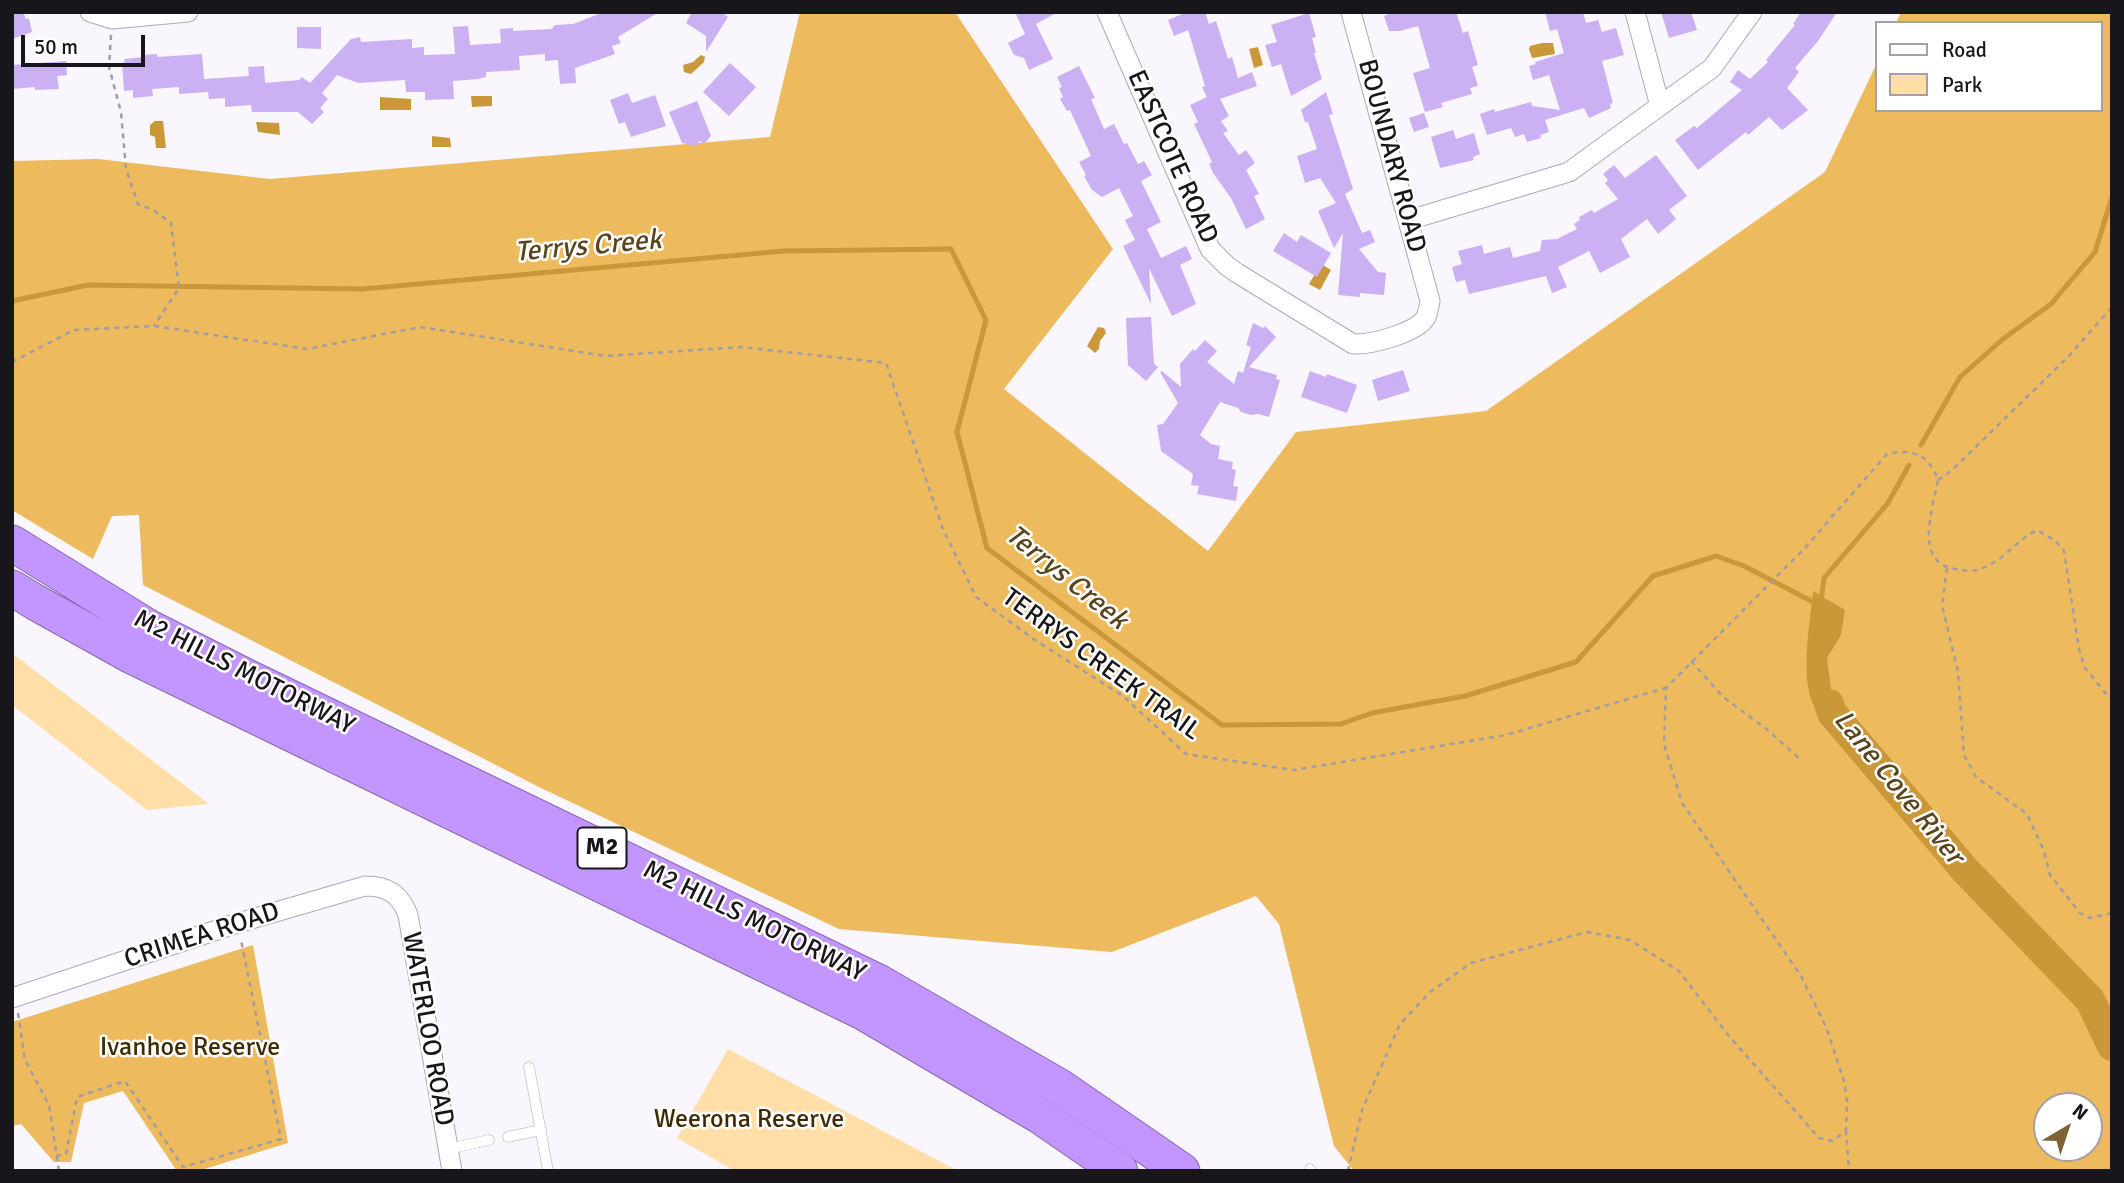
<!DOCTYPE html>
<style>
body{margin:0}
#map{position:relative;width:2124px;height:1183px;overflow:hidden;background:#f9f6fd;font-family:Signika,sans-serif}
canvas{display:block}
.frame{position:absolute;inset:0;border:14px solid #18151b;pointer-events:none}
.legend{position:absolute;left:1875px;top:21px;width:228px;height:91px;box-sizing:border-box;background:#fff;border:2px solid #a3a1a4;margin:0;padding:9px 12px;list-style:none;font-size:21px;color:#18151b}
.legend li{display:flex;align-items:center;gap:14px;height:35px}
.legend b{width:35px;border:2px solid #a3a1a4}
.north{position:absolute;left:2033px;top:1092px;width:70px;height:70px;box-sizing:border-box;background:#fff;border:2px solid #a3a1a4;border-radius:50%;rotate:39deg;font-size:19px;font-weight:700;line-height:28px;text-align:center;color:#18151b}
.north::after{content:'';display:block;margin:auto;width:24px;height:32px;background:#7d6335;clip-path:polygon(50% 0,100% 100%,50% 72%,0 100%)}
.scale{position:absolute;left:21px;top:35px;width:124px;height:32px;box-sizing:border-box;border:4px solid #18151b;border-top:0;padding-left:9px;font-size:21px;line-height:24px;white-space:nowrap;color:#18151b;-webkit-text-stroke:5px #fff;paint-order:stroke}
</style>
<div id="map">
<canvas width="2124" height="1183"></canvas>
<div class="frame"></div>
<ul class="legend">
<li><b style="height:9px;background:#fff"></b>Road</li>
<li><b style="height:19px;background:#ffdea7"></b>Park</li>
</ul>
<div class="north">N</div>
<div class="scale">50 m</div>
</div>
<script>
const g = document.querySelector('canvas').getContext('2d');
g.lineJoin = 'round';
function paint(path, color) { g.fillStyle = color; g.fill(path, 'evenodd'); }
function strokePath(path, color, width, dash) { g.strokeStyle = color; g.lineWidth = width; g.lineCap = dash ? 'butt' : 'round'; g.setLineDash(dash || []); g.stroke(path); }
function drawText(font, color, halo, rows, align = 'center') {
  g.font = font + ' Signika,sans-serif'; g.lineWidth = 5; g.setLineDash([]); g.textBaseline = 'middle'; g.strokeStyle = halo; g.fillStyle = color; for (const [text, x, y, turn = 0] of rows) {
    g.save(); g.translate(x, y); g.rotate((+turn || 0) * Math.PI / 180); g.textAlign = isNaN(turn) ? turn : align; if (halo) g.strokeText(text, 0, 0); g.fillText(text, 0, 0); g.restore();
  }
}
const green = new Path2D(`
 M12 653 209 804 147 810 12 705Z
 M728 1049 958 1171H735L677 1138Z`);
const forest = new Path2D(`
 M800 12H955L1113 249 1004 389 1208 551 1296 432 1486 411 1825 172 1877 63V110H2101V23H1896L1901 12H2112V1171H1354L1334 1146 1279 924 1256 896 1112 952 839 929 541 788 143 585 139 515 112 516 93 559 12 510V161L98 159 270 179 770 137ZM2047 1106H2089V1148H2047Z
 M253 945 288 1143 198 1171H177L123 1091 84 1103 71 1162H54L21 1124 12 1126V1022Z`);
const water = new Path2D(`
 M1542 43H1553L1555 54 1532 58 1529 49 1530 46Z
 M1258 47 1263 65 1254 68 1249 49Z
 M701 55 705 57 704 62 691 74 684 72 683 65 693 62Z
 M471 96H492V106L472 107Z
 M380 97 411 99V110H380Z
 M155 121H163L166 148H156L155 137 150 135V125Z
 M256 122 279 123 280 135 258 132Z
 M432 136 450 138 451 147H432Z
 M1321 264 1331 270 1320 290 1309 284Z
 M1098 327 1104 328 1106 333 1100 341 1099 349 1095 353 1087 346Z
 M1813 591 1845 610 1841 635 1827 658 1832 696 1863 744C1849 736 1819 719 1813 704 1800 674 1810 623 1813 591Z`);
const stream = new Path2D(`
 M12 301 88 285 363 289 784 251 951 249 986 320 957 432 987 548 1222 725 1341 724 1372 713 1465 696 1576 662 1653 576 1716 556 1744 566 1815 603
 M1921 445 1960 377 2003 339 2051 304 2095 252 2112 197
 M1821 601 1824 578 1888 503 1909 465
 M2105 1032 2112 1027`);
const river = new Path2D(`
 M1829 704 1832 713 1965 870 2090 1000 2112 1046`);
const building = new Path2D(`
 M12 12H23L26 19 29 18 32 32 12 39Z
 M604 12H659L618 37 621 43 612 46 615 54 575 68 576 83 560 84 558 60 545 61V54L519 56 520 70 486 72V77L478 79 453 81 454 99 425 100V92H406L405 80 358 83 337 75 322 93 328 99 320 108 324 112 312 124 298 112H252L251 105 225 107V98L209 99 208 92 179 94V87L152 89 153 96 133 98V90L124 91 122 63 125 62 124 59 143 57V55L157 54V57L202 54 204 79 249 76 248 67 264 66 265 83 299 80 302 77 310 83 351 39 360 37 361 42 412 39V48L424 47V55L455 54 453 27 468 26 470 45 501 43 500 29 513 28V31L552 29 555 25 573 24Z
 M692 12H721L728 17 706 52V36L686 23Z
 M1015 12H1058L1036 24 1053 59 1029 70 1024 58 1014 55 1008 43 1025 34Z
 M1187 12H1205L1209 24 1216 21 1228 59 1232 57 1238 78 1252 72 1257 86 1220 99 1229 116 1221 121 1228 131 1223 133 1239 155 1246 150 1255 163 1246 170 1259 194 1254 196 1265 219 1246 229 1231 198 1213 173 1209 164 1212 162 1194 124 1198 122 1190 105 1207 97 1202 87 1205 86 1188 30 1174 36 1168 20Z
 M1388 12H1456L1463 33 1468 31 1478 65 1472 67 1478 86 1470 88 1472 94 1441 103 1443 107 1425 112 1413 73 1430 68 1418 26 1400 31H1389L1384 16 1389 14Z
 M1545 12H1583L1586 23 1598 20 1602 32 1616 28 1624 55 1602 61 1613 103 1610 104 1611 108 1589 118 1584 108 1545 120 1549 132 1540 135 1541 138 1527 142 1524 134 1515 137 1511 128 1487 135 1480 114 1494 109 1495 112 1531 102 1532 106 1560 110 1549 75 1533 80 1529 66 1536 64 1535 62 1564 53 1557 29 1550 31Z
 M1661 12H1691L1697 30 1669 38Z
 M1801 12H1837L1818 41 1795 68 1799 72 1787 88 1808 110 1782 130 1769 117 1748 135 1746 132 1698 170 1675 140 1694 126 1697 128 1742 90 1730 82 1738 70 1750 79 1768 62 1766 60 1795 25 1793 24Z
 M1309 13 1316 37 1312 38 1316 53H1314L1322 79 1291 96 1281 64 1272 67 1265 45 1277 42 1271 25Z
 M297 27H321V49L297 48Z
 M66 61 67 75 57 76 59 89 35 90V87L12 89V65Z
 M730 63 756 87 729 116 703 92Z
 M1079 66 1095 98 1091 99 1104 129 1114 124 1124 144 1127 143 1138 164 1144 161 1152 175 1141 181 1161 222 1147 229 1161 258 1186 246 1192 259 1180 265 1196 304 1172 316 1149 268 1151 304 1123 246 1135 240 1125 220 1133 216 1119 188 1102 197 1092 190 1084 176 1086 175 1079 162 1091 156 1070 110 1067 111 1060 99 1063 97 1059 88 1062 87 1057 77Z
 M1326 92 1333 114 1329 115 1353 189 1345 194 1362 233 1370 230 1375 242 1359 249 1378 272 1386 273 1384 295 1360 293V297L1338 295 1343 233 1334 248 1318 211 1336 203 1320 178 1305 183 1297 156 1317 149 1308 122H1305L1301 110Z
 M628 93 632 103 655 95 666 126 631 137 625 122 619 124 610 100Z
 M697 101 711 136 704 144 700 141 696 146 682 143 669 112Z
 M1424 113 1429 127 1414 132 1409 118Z
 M1453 130 1456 139 1474 133 1480 154 1473 157 1474 160 1440 168 1431 137Z
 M1656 155 1687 196 1669 210 1676 219 1658 234 1647 219 1621 239 1630 257 1600 273 1589 251 1558 267 1567 287 1552 293 1546 276 1469 294 1465 280 1456 282 1452 267 1462 264 1458 251 1482 245 1484 254 1510 247 1513 258 1540 251 1542 240 1557 239 1577 229 1574 224 1580 220 1579 217 1592 210 1594 213 1618 199 1605 183 1608 180 1603 174 1614 165 1625 178Z
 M1284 233 1297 242 1301 235 1331 253 1317 277 1273 251Z
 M1151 317 1154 364 1158 367 1146 381 1128 365 1126 318Z
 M1253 323 1263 328 1265 326 1276 337 1249 367 1277 375 1276 379 1280 380 1269 417 1258 414 1251 415 1241 412 1238 408 1220 402 1200 435 1211 444 1220 446 1218 459 1233 462 1232 469 1236 470 1233 486 1238 487 1236 501 1197 494 1199 486 1191 485 1193 474 1161 451 1157 425 1163 424 1178 403 1160 372 1162 371 1181 387 1180 364 1193 349 1195 351 1205 340 1217 351 1207 362 1234 384 1238 371 1243 373 1251 347 1246 345Z
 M1403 370 1410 391 1378 401 1372 380Z
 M1310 371 1326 377 1327 374 1357 385 1347 413 1301 397Z`);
const path = new Path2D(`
 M111 35 109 67 121 112 126 169 138 204 155 211 171 223 179 288 154 326
 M12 362 74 330 154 326 307 349 420 327 606 356 741 347 886 363 943 529 976 597 1035 640 1123 696 1186 754 1294 770 1506 735 1665 688
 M1938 480 1951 471 2068 357 2112 307
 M1947 568 1942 605 1958 672 1964 755 1976 777 2027 814 2044 851 2050 875 2080 913 2089 918 2112 913
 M1691 661 1723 697 1764 727 1800 759
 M18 1013 25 1060 49 1105 59 1171
 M1846 1130 1849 1171
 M56 1156 66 1154 77 1097 125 1081 183 1167 281 1139 241 940
 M1348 1171 1362 1110 1400 1024 1430 992 1471 963 1587 932 1630 940 1679 971 1728 1035 1819 1138 1833 1141 1846 1130 1847 1101 1844 1081 1827 1029 1801 976 1682 803 1664 744 1666 688 1804 549 1887 454C1911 449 1929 453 1938 480 1933 508 1913 563 1955 569 1964 571 1974 572 1983 568 2004 560 2017 540 2037 530L2056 541 2064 551 2079 649 2085 668 2112 701`);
const lane = new Path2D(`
 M529 1067 548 1171
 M508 1137 541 1130
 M448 1149 489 1140
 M1310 1169 1311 1171`);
const street = new Path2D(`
 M90 12 112 19 188 12
 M1107 12 1210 249 1227 266 1237 273 1353 344C1370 345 1417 333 1426 317 1428 313 1429 306 1430 301L1351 12
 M1635 12 1660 106
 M1409 220 1569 172 1712 68 1752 12
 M12 998 238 923 365 886C388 886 400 894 408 915L452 1171`);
const highway = new Path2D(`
 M12 543 148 627 245 676 880 983 1060 1087 1182 1171
 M12 588 35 602 130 655 863 1012 1040 1116 1120 1171`);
const shields = [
 [602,848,49]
];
const shieldNames = [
 ["M2",602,848]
];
const streetNames = [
 ["BOUNDARY ROAD",1391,156,75],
 ["EASTCOTE ROAD",1172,157,66],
 ["TERRYS CREEK TRAIL",1101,665,36],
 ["M2 HILLS MOTORWAY",244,673,27],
 ["M2 HILLS MOTORWAY",754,922,26],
 ["CRIMEA ROAD",202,936,-18],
 ["WATERLOO ROAD",427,1029,80]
];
const parkNames = [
 ["Ivanhoe Reserve",190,1048],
 ["Weerona Reserve",749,1120]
];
const waterNames = [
 ["Terrys Creek",588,247,-5],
 ["Terrys Creek",1066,578,39],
 ["Lane Cove River",1898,788,51]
];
paint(green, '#ffdea7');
paint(forest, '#edba5e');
paint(water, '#ca9839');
strokePath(stream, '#ca9839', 5);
strokePath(river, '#ca9839', 30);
paint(building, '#ccb0f4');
strokePath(lane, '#aea8b8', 11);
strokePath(street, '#aea8b8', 21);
strokePath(highway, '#8769af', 37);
strokePath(path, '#a09da4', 2.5, [5, 5]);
strokePath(lane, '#fff', 10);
strokePath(street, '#fff', 19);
strokePath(highway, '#c396ff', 35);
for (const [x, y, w] of shields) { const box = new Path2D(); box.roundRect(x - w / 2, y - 20.5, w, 41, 5); g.fillStyle = '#fff'; g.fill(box); strokePath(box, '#18151b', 2); }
drawText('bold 24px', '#18151b', null, shieldNames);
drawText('26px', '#18151b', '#fff', streetNames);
drawText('26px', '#3f2b01', '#fff', parkNames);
drawText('italic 28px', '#59441d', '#fff', waterNames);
</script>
